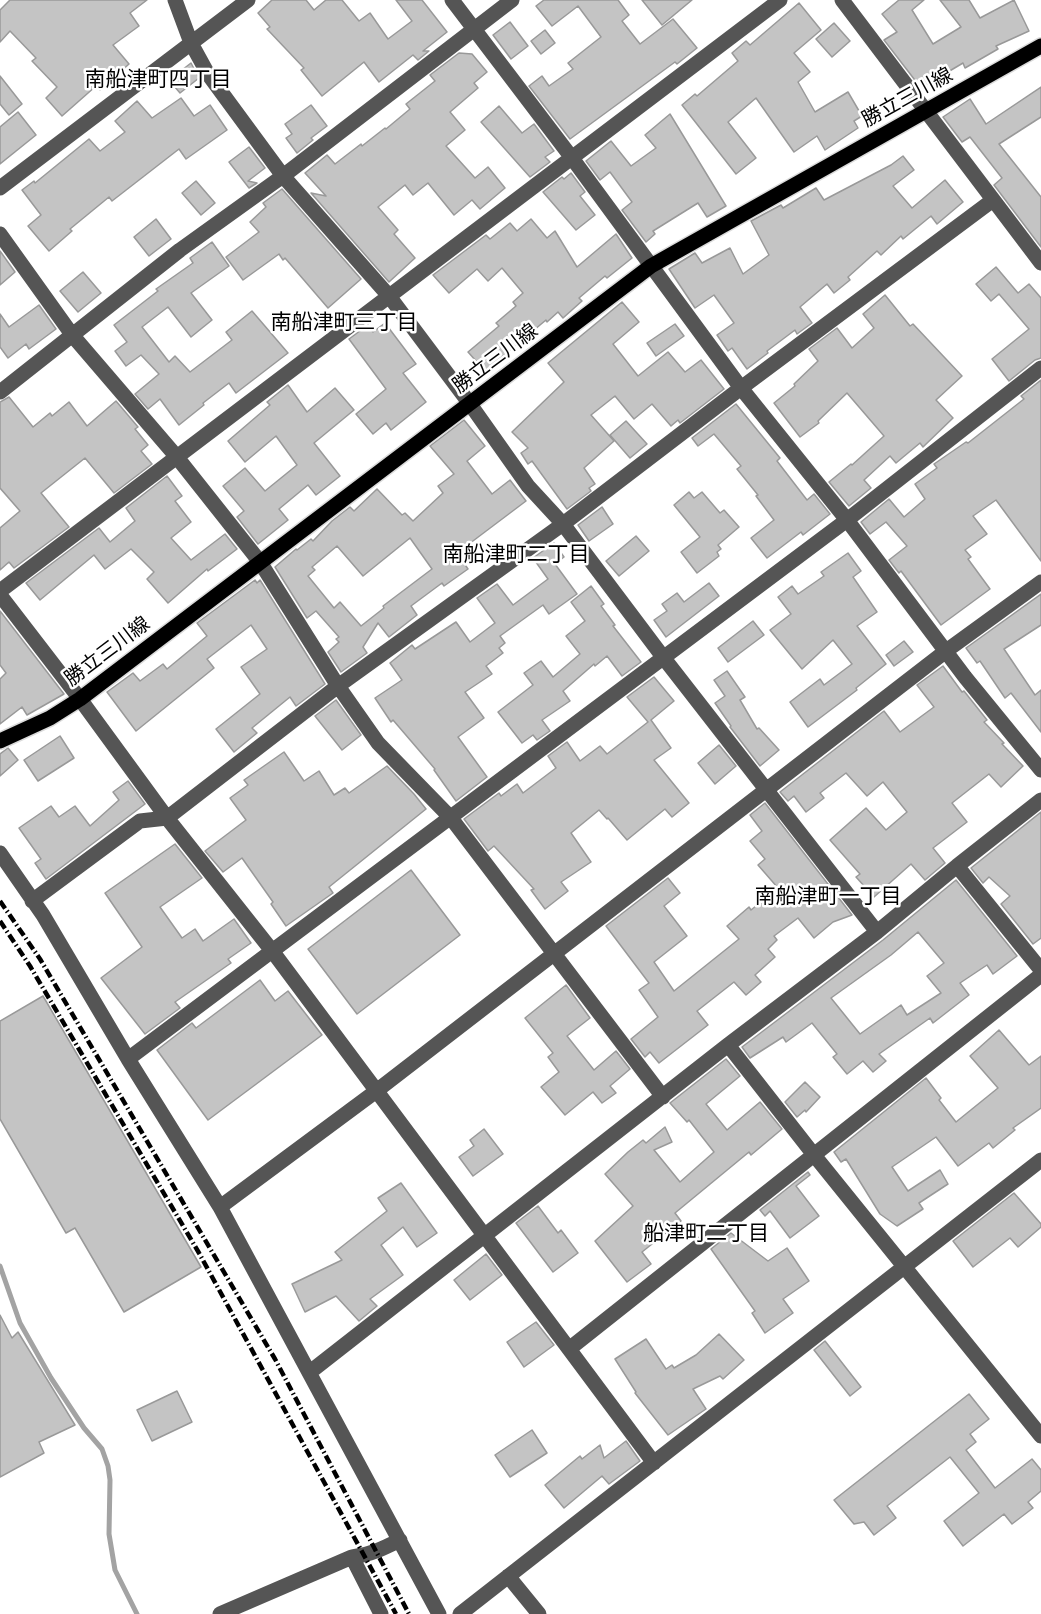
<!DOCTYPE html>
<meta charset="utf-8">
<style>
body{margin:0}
canvas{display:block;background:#fff}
</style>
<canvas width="1041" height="1614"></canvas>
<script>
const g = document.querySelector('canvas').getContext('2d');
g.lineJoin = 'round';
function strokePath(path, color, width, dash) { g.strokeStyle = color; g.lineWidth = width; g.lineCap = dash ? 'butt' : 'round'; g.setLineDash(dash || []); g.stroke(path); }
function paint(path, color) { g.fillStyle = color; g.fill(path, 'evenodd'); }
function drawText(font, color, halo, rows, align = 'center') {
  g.font = font + ' "Exo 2","Noto Sans JP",sans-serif'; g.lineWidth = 5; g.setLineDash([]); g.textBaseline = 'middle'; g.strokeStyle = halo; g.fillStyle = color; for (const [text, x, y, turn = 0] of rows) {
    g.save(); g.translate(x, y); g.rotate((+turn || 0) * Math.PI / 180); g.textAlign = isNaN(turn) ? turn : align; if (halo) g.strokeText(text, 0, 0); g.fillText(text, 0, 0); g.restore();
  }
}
const stream = new Path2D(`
 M0 1266 20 1323 51 1378 84 1428 102 1449 108 1466 110 1480 109 1534 115 1570 137 1614`);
const building = new Path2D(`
 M10 0H147L130 13 139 26 113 45 129 64 100 90 96 86 62 116 46 98 57 87 32 61 36 58 10 31 0 42V10Z
 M272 0H306L314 10 326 0H342L359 21 370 13 388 39 412 21 396 0H422L447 32 423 51H429L418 60 413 55 379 82 364 62 322 96 301 70 304 68 267 29 270 27 258 13Z
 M544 0H618L629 15 622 21 640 44 673 19 697 48 677 64 675 62 570 139 529 86 542 76 549 86 573 69 568 63 601 37 578 6 552 26 536 6Z
 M642 0H692L662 25Z
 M899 0H924L912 10 933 44 961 27 940 0H969L980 18 1014 0 1029 31 996 46 998 49 965 68 963 63 921 88 884 40 897 32 882 14Z
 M799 3 821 30 794 53 810 72 798 82 815 112 848 92 862 116 854 121 858 128 825 150 817 136 794 152 756 98 728 122 756 158 736 174 682 105 695 94 697 96 738 61 732 53 746 41 750 45Z
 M510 22 528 46 511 59 493 35Z
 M834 23 850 41 832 57 816 39Z
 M545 30 555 43 541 54 531 41Z
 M459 53 472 54 487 72 474 83 478 88 450 112 465 130 446 146 475 178 488 167 505 188 480 209 472 200 454 215 428 183 413 195 405 185 378 207 398 230 394 234 415 258 389 282 311 193 326 196 305 173 327 155 335 164 361 144 362 146 385 128 386 129 410 109 406 104 435 81 430 75Z
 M191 63 199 78 180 93 169 80Z
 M0 76 22 104 9 115 0 104Z
 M1041 87V117L999 144 1041 197V247L994 185 1002 178 970 137 962 142 943 117 970 99 986 124Z
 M181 98 194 116 210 105 227 130 186 159 179 149 112 201 109 197 70 229 72 231 49 251 28 226 41 215 22 190 34 181 35 183 89 139 100 151 125 132 115 121 137 101 152 118Z
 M311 105 327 126 311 138 313 140 297 153 286 138 292 134 285 124Z
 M499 106 522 133 534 124 554 151 545 157 550 162 530 177 481 122Z
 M18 112 36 135 0 164V127Z
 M670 114 726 206 707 217 698 203 653 231 655 234 646 242 622 210 632 202 610 172 600 180 586 161 611 141 631 166 656 148 645 135Z
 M249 147 265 168 248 181 257 183 249 188 229 162Z
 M903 156 914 170 893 186 912 208 945 180 963 202 937 224 931 216 903 239 901 236 881 255 877 251 848 277 850 280 834 293 827 284 800 307 812 323 797 334 795 330 767 351 768 353 747 369 732 348 728 351 717 335 734 323 714 295 695 308 669 269 695 253 702 263 730 248 743 274 769 255 751 221 781 205 783 208 816 188 824 200 891 165Z
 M571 173 585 192 580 196 595 215 576 230 543 192 562 177 564 179Z
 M196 181 215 203 201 215 182 193Z
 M282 189 361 279 328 308 285 258 283 260 279 254 243 280 226 257 259 232 250 222 266 207 263 203Z
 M156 219 171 239 149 256 134 237Z
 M531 219 547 238 555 231 577 267 616 234 632 258 607 278 605 276 579 298 582 301 563 318 558 312 547 322 546 320 485 371 468 352 499 326 496 323 516 306 513 302 523 293 502 268 488 281 477 269 449 293 433 275 486 235 490 239 510 223 517 231Z
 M212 242 229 266 191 293 212 320 191 337 168 307 142 327 169 362 175 356 190 372 232 340 226 332 252 311 288 353 236 393 229 383 203 403 204 405 179 425 160 399 148 409 135 394 159 374 141 355 126 366 115 351 127 342 114 325 158 291 156 289 193 263 190 258Z
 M0 251 15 272 0 285Z
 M996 267 1018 293 1029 284 1041 298V358L1035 360 1009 381 992 359 1029 329 999 294 991 301 976 284Z
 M83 272 101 293 78 312 60 291Z
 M885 295 910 326 913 324 962 376 936 400 953 418 923 447 920 443 896 463 890 456 864 480 871 488 849 506 829 482 851 464 852 465 884 436 847 393 818 421 819 423 800 437 774 403 795 386 794 384 818 361 809 349 837 328 852 348 874 328 863 314Z
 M622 302 639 322 613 344 638 376 668 352 685 372 701 360 724 389 680 423 678 420 671 426 652 404 634 419 615 396 591 415 614 441 584 468 595 484 589 488 591 491 567 509 532 461 528 464 521 453 528 448 512 432 564 382 548 363Z
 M39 305 56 329 29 349 26 344 8 358 0 347V314L9 327Z
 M385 323 416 364 403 373 426 402 391 430 386 423 373 434 356 414 386 389 349 339 368 325 373 332Z
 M675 324 684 336 656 356 647 343Z
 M1041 380V561L996 500 973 516 987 534 965 550 971 557 968 559 990 589 941 625 901 571 899 573 889 560 907 546 886 522 870 534 861 522 889 499 904 517 925 499 915 484 937 468 934 464 966 442 968 443 1024 399 1021 396Z
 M288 385 307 412 335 388 354 410 314 443 340 476 316 495 308 485 279 509 288 520 258 544 237 517 244 511 223 486 245 468 265 491 297 465 276 436 245 462 228 441 270 405 267 402Z
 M9 397 33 427 50 413 52 416 69 402 87 426 116 401 138 427 135 429 148 445 141 451 152 464 114 493 85 458 41 493 69 527 14 568 9 562 0 570V528L20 511 0 488V402Z
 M736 404 780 458 777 461 807 500 814 494 830 514 803 535 801 532 767 558 751 538 774 520 756 496 758 495 737 469 741 466 714 434 698 446 692 438Z
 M464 420 485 446 467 461 492 494 510 480 526 501 457 553 468 569 444 586 442 583 411 606 417 615 389 637 378 623 363 647 367 653 341 672 328 652 339 642 336 639 339 637 316 611 307 618 275 567 296 549 297 550 311 539 313 541 332 521 350 507 354 511 377 489 402 515 405 513 413 521 443 493 438 486 454 474 430 446ZM410 538 432 569 383 606 384 608 361 626 340 602 334 608 308 576 315 570 312 567 337 546 363 576Z
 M626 421 647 444 630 458 610 435Z
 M167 476 182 496 175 501 191 522 171 538 191 560 225 534 237 549 208 571 207 569 168 603 147 579 154 572 131 549 105 569 94 555 40 600 26 583 99 528 110 542 135 521 126 508Z
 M689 492 694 498 702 492 720 513 724 510 739 527 718 545 721 549 717 552 719 556 697 573 681 552 700 537 674 505Z
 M602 507 613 524 589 541 578 525Z
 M636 536 649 551 619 576 606 561Z
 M554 543 564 557 555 564 577 594 549 614 543 605 500 636 505 643 499 648 503 653 486 666 492 674 465 692 484 718 458 737 487 777 456 801 434 770 435 769 393 720 391 722 375 698 402 680 390 663 412 645 415 649 456 622 470 642 495 623 477 598 497 584 513 605 548 579 533 558Z
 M848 553 861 571 853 577 877 612 857 626 886 664 856 688 857 690 808 727 790 702 820 679 824 685 852 664 833 640 802 669 770 630 791 614 778 597 792 586 798 594 824 576 821 572Z
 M255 580 257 583 260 580 325 684 296 706 290 697 252 728 257 733 234 752 216 729 260 694 241 667 267 649 251 625 207 659 214 668 136 731 107 692 133 673 140 681 163 664 167 669 207 636 197 623Z
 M709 583 719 596 666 637 654 620 667 611 662 604 677 593 684 602Z
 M591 586 604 604 601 606 615 625 613 626 641 662 622 676 607 656 595 666 594 664 563 691 570 701 542 720 550 731 537 740 533 735 522 743 498 712 533 685 524 673 541 661 553 677 580 654 566 636 585 621 571 602Z
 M1041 594V625L1004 649 1035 695 1041 690V732L1011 693 1005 698 980 661 977 663 966 648Z
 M0 611 64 694 27 715 22 707 0 724V679L6 673 0 665Z
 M753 621 764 635 728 662 718 648Z
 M904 641 913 652 894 666 886 655Z
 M943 666 962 692 964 691 987 720 984 722 1004 743 1002 744 1023 766 1001 787 989 774 952 803 967 822 933 848 945 863 925 880 911 864 874 897 856 877 860 874 830 840 866 808 886 830 907 812 883 782 867 796 846 773 820 793 824 798 806 812 794 796 788 801 780 792 884 711 900 732 934 707 917 685Z
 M727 671 745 697 740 700 757 729 759 728 779 750 760 766 730 727 731 726 715 703 725 696 714 680Z
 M654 677 674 701 651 720 671 748 654 760 689 803 672 817 665 809 627 840 608 818 607 819 599 810 571 833 591 862 561 882 568 891 545 909 531 890 534 889 494 846 488 851 464 819 499 793 501 796 517 784 523 793 556 768 548 756 567 742 580 761 600 746 607 754 648 722 627 697Z
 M336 700 361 735 342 750 315 716Z
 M60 736 74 758 38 781 24 760Z
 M719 745 736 766 715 784 698 763Z
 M8 748 18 760 0 776V754Z
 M284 752 304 781 319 771 334 795 345 788 349 793 387 766 414 794 426 809 329 887 333 893 286 926 271 904 273 902 242 858 223 872 205 851 246 820 230 798 248 785 244 780Z
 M128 781 145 804 46 879 35 863 41 859 19 828 51 806 59 817 75 806 90 826 119 800 113 792Z
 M765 803 852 915 833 922 814 938 798 918 774 936 777 940 768 949 775 957 755 975 761 982 746 995 734 982 697 1011 708 1025 659 1063 650 1052 645 1057 631 1039 658 1017 639 990 649 983 606 926 668 878 680 893 664 906 687 936 654 962 674 991 739 939 727 926 749 907 751 910 778 888 758 865 765 859 750 841 762 831 750 815Z
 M1041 812V938L1033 944 1001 904 1010 896 989 877 983 883 971 868Z
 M175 844 202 878 160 907 182 938 195 929 203 941 234 919 251 943 228 959 231 963 175 1002 180 1008 145 1034 101 978 142 947 105 893Z
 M411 870 460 935 357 1014 308 949Z
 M956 880 1017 956 993 974 987 965 960 983 969 995 933 1023 930 1018 879 1054 886 1061 873 1072 863 1061 847 1074 833 1057 837 1054 812 1023 786 1042 783 1037 750 1058 742 1047 883 940ZM918 932 944 963 927 976 941 993 907 1015 901 1005 860 1034 831 998 891 955Z
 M260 980 275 1001 288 991 322 1035 208 1120 157 1050 192 1023 196 1028Z
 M566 985 590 1018 567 1036 594 1070 616 1051 630 1069 610 1086 616 1093 602 1103 593 1092 565 1115 541 1087 559 1072 548 1057 553 1053 525 1018Z
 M43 996 201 1267 124 1312 75 1228 66 1233 0 1119V1021Z
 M999 1030 1029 1065 1041 1056V1108L1013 1128 1015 1130 993 1148 989 1143 958 1166 936 1137 892 1167 908 1191 940 1170 948 1184 919 1203 923 1209 897 1226 880 1214 846 1159 841 1162 834 1152 926 1078 941 1098 939 1100 956 1122 998 1088 970 1056Z
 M726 1059 740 1076 706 1104 727 1130 760 1102 782 1129 751 1155 749 1152 675 1213 681 1221 642 1252 651 1264 627 1282 595 1241 633 1206 605 1174 628 1152 643 1140 646 1143 665 1127 672 1142 654 1150 680 1182 714 1152 689 1120 687 1122 670 1103Z
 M805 1082 820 1097 806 1112 805 1110 797 1117 785 1102Z
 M484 1129 503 1154 473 1176 459 1157 474 1146 470 1140Z
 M808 1172 810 1175 796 1186 819 1216 790 1238 770 1211 765 1216 760 1210Z
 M401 1183 437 1233 417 1247 403 1227 381 1245 403 1275 370 1299 377 1306 359 1321 336 1296 305 1312 292 1284 342 1260 335 1252 387 1211 378 1198Z
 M1014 1193 1041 1224V1227L1018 1247 1010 1238 973 1267 953 1241Z
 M538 1206 558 1233 561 1230 578 1253 553 1272 516 1223Z
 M731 1233 768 1261 787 1248 809 1281 783 1299 793 1313 765 1333 752 1313 755 1311 711 1249Z
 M486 1254 502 1275 470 1300 454 1280Z
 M0 1315 12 1338 18 1332 75 1425 39 1442 44 1453 0 1477Z
 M536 1322 554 1345 524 1367 507 1342Z
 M719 1334 744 1360 723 1379 720 1376 693 1389 706 1409 668 1435 635 1393 636 1392 615 1359 646 1339 666 1369 672 1365 674 1368 696 1355Z
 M825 1341 861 1387 850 1396 814 1350Z
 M177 1391 192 1422 152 1441 137 1410Z
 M969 1394 989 1419 970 1434 976 1442 966 1450 995 1488 1032 1459 1041 1470V1491L1028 1502 1033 1508 1012 1524 1004 1514 963 1546 944 1521 979 1493 950 1457 887 1506 896 1518 874 1535 864 1522 854 1524 834 1500Z
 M532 1430 547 1453 510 1477 495 1455Z
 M626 1441 640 1461 609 1484 602 1476 564 1508 545 1485 580 1456 582 1459 600 1445 604 1458Z`);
const minor = new Path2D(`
 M175 0 191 43 208 74 283 176 389 296 470 404 528 486 563 524 663 657 877 932
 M452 0 572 158 741 388 847 520 965 677 1041 770
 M842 0 1041 263
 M0 188 248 0
 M0 234 73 336 176 456 260 562 338 686 378 743 451 818 663 1097
 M0 392 180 250 283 176 512 0
 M0 591 780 0
 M0 595 80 699 167 818 273 952 654 1463
 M0 853 43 915 128 1059 220 1207 439 1614
 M957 866 1041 970
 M32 901 140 821 167 818 338 686 563 524 741 388 993 200
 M728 1045 814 1155 1041 1436
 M128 1059 847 520 1041 368
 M220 1207 375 1092 946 651 1041 582
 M569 1349 1041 975
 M310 1372 728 1045 877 932 957 866 1041 800
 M352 1557C370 1555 384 1548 400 1540
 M508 1576 539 1614
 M220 1614 352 1557 381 1614
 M460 1614 1041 1160`);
const major = new Path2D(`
 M0 741 50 718 80 699 651 266 1041 46`);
const rail = new Path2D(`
 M0 901 40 959 275 1359 409 1614
 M0 921 30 966 199 1253 396 1614`);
const streetNames = [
 ["勝立三川線",907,97,-29],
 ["勝立三川線",495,358,-37],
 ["勝立三川線",107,651,-37]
];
const neighbourhoodNames = [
 ["南船津町四丁目",158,79],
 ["南船津町三丁目",344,322],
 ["南船津町二丁目",516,554],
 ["南船津町一丁目",828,896],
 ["船津町二丁目",706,1233]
];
strokePath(stream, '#a3a3a3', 5);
paint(building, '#c4c4c4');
strokePath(building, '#999', 1.5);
strokePath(major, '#dbdbdb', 18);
strokePath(minor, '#555', 15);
strokePath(major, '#000', 15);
strokePath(rail, '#000', 4.5, [9, 3, 1.5, 3]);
drawText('20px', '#000', '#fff', streetNames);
drawText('21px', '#000', '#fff', neighbourhoodNames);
</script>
